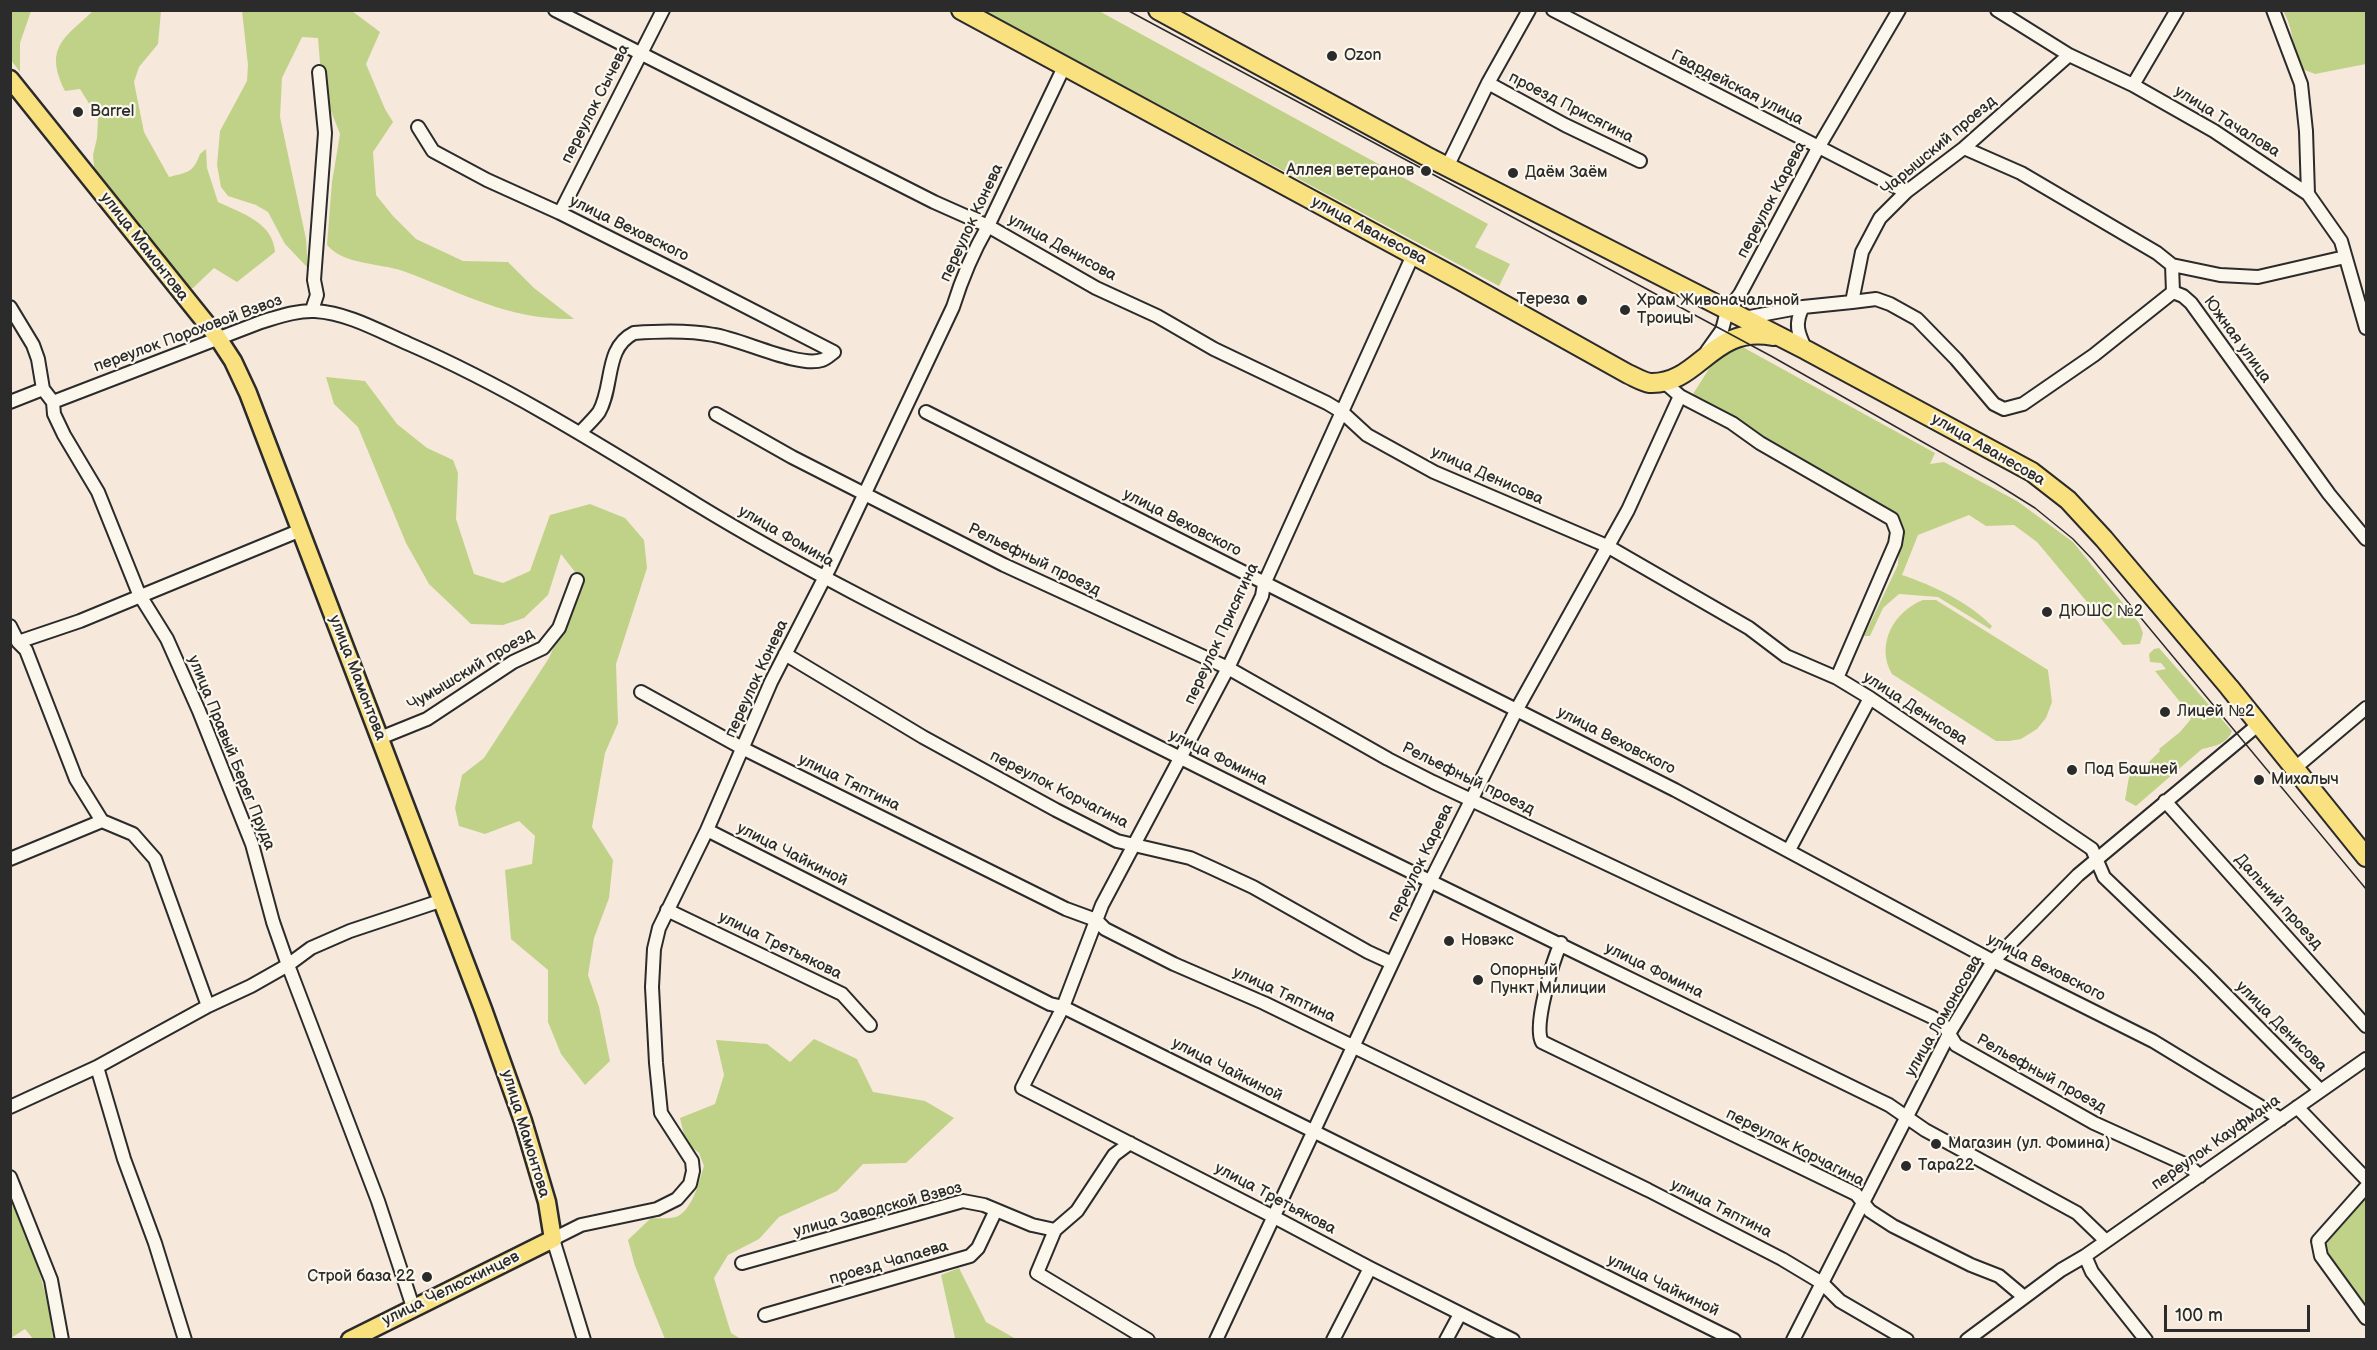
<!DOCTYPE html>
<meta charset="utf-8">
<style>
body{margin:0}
#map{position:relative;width:2377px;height:1350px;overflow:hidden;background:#f7e8dc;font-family:"Balsamiq Sans",sans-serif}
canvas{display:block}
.frame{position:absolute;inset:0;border:12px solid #2b2b2b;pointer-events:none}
.scale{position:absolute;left:2164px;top:1305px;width:146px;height:27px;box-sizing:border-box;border:3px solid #2b2b2b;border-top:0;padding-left:8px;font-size:18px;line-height:21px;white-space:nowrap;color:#2b2b2b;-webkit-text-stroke:4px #fbf7ec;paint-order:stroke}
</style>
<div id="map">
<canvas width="2377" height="1350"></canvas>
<div class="frame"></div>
<div class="scale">100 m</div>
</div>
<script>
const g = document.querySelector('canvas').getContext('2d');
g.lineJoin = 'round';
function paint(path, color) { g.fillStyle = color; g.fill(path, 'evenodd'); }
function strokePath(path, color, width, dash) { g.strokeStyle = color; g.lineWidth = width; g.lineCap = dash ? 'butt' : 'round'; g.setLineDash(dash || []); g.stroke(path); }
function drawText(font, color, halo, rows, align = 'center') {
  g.font = font + ' "Balsamiq Sans",sans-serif'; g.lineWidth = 4.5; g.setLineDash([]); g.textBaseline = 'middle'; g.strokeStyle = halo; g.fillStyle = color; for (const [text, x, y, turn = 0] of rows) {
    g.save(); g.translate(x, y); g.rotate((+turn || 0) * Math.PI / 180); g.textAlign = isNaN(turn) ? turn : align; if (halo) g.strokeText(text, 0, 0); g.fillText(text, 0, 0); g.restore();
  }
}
const green = new Path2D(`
 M10 11H31L20 43V72L11 60Z
 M93 11H161L158 44 139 67 134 82 144 132 169 177C188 172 193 173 200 154L206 149 207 168 218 202C241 213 273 222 275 252L237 282 214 268 193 288H184L95 175 93 155 97 138 98 118 80 89 65 91C44 48 63 39 93 11Z
 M242 11H352L380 32 366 64 385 109 393 122 373 152 376 195 393 216 416 239 463 261 508 262 534 288 574 319C507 320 463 293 403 271 380 263 344 265 327 245L332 182 340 134 322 88 318 38 302 37 282 78 280 117 306 239 308 268 285 244 268 212 256 205 228 196 221 187 217 165 220 131 247 81 248 65Z
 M984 11H1099L1488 224 1475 247 1510 264 1499 286Z
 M2283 11H2366V64L2315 74 2302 69C2292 51 2294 28 2283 11Z
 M1739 345 1935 453 1930 464 1944 462 2017 501 2073 542 2139 623 2143 633 2140 644 2123 645 2037 542 2014 525 1986 526 1969 515 1918 535 1902 575C1934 586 1967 601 1992 626L1990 629 1938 597 1899 594 1883 608 1870 636H1864L1898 565 1900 530 1897 513 1691 397 1714 361Z
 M326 377 365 381 397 424 427 448 453 460 458 473 456 519 474 574 503 583 530 571 550 515 590 504 625 518 644 540 647 568 616 664 618 723 605 753 592 827 613 860 609 898 594 938 588 975 599 1007 610 1061 585 1085 561 1054 548 1022V970L511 939 505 870 532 864 535 836 519 821 485 834 459 826 455 808 462 775 484 758 549 658 582 581 561 554 548 595 524 618 503 625 471 624 429 584 406 543 358 427 334 404Z
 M1923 600H1936L2048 670 2052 702 2046 718 2037 729 2021 739 2009 741H1996L1892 674C1875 645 1894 611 1923 600Z
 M2159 648 2232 731C2227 744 2215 746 2202 749L2136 806 2125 800 2129 777 2144 767 2160 751 2159 749 2180 732 2191 719 2189 713 2155 671 2166 669 2161 663 2150 662 2149 654 2154 649Z
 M814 1039 857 1059 873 1092 925 1101 954 1118 906 1163 863 1164 837 1191 779 1217 759 1239 728 1255 714 1278 731 1333 741 1339H665L635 1266 628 1240 651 1218C658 1218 669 1219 676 1217 693 1210 699 1181 704 1166L699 1153 686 1143 680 1118 715 1104 724 1075 716 1040 767 1044 790 1062Z
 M2366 1191V1315L2316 1258 2328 1221Z
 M10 1195C29 1241 49 1289 53 1339H33L25 1329 11 1338Z
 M959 1268 986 1322 1016 1339H953L955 1338 941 1275Z`);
const minor = new Path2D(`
 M555 10 934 202 988 226 1096 288 1157 316 1214 349 1327 403 1342 412 1367 435 1434 472 1607 546 1749 628 1786 656 1837 678 1870 698 2092 849 2104 877 2202 971 2320 1090
 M1553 10 1906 192
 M1997 10 2069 55 2133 85 2214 131 2308 194 2341 241 2366 328
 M2273 10 2301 84 2306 131 2308 194
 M1488 83 1565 125 1640 161
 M2133 85 2177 10
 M418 127 433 151 487 180 560 213 684 275 834 352C830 355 826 359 822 360 799 368 741 339 714 335 688 330 660 331 634 333 604 348 614 386 599 412 594 419 586 426 580 433
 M1964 148 2021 173 2157 253 2172 265 2173 292 2183 296 2191 303 2329 494 2366 539
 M1447 167 1488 83 1529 10
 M560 213 663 10
 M1413 255 1264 584 1262 596 1228 668 1102 905 1063 1007 1022 1088 1274 1217 1370 1268 1513 1340
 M2172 265 2220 275 2258 277 2345 257
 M1852 302 1876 299 1890 304 1917 319 1956 359 1994 404 2004 409 2023 404 2094 355 2173 292
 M10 307 33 345 38 359 43 389 53 402 54 414 64 435 98 492 139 594 167 639 199 711 252 844 273 922 288 965 378 1201 413 1307
 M1803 307C1794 324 1798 333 1806 350
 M312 310 317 295 314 280 325 133 319 72
 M1744 318 1803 307 1852 302 1862 252 1880 218 1906 192 1964 148 2069 55
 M1707 351 1722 330 1727 311 1740 294 1818 148 1899 10
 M1664 382 1680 396 1732 423 1760 443 1892 519 1897 532 1895 544 1837 678
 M10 402 43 389
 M53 402 261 322C278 317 297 310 315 311 348 313 379 331 409 344 510 388 603 447 696 504 827 584 965 649 1101 718 1362 850 1626 976 1889 1105L1925 1130 2077 1213 2105 1240
 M926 412 1675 790 1993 961 2153 1041 2281 1119
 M716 414 792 457 1004 565 1228 668 1388 759 1433 782 1932 1017 1943 1024 1956 1045 2094 1123 2189 1166 2200 1176
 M10 626 18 642 26 650 76 779 102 821 133 834 155 859 208 1006
 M18 642 80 621 301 530
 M785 654 923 737 1056 810 1117 841 1190 858 1212 868 1253 887 1368 952 1392 963
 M641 692 744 749 1066 909 1096 920 1105 929 1174 964 1264 1003 1648 1190 1782 1259 1822 1283 1840 1301 1907 1340
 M380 738 427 719 513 662 543 648 559 628 577 580
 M2295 768 2366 708
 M2165 801 2366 1026
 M707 830 1050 1004 1063 1007 1734 1340
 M1789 850 1870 698
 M10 859 102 821
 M667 910 842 994 870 1025
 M1561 943C1553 960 1533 1026 1542 1042L1856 1194 1870 1211 1893 1226 1971 1265 1999 1276 2024 1297
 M97 1067 124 1159 155 1243 185 1340
 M10 1107 97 1067 208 1006 251 986 288 965 311 948 350 931 440 901
 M2297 1107 2366 1179
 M1130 1143 1114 1155 1077 1211 1055 1230 1037 1273 1148 1340
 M10 1177 51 1280 62 1340
 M2366 1187 2318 1241 2321 1256 2366 1318
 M2085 1256 2092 1272 2146 1340
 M742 1263 963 1201 984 1205 1032 1225 1055 1230
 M765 1315 970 1256 978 1248 996 1210
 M584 1340 553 1239 581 1225 657 1209 677 1199 690 1184 693 1171 692 1161 661 1113 656 1063 652 987 654 949 659 928 707 830 771 682 830 567 953 307C962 278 973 252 988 226L1064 67
 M1216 1340 1431 880 1517 709 1628 510 1680 396
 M1333 1340 1370 1268
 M1446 1340 1460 1314
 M1793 1340 1950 1032 1993 961 2078 875 2259 724
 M1967 1340 2061 1270 2085 1256 2366 1059`);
const major = new Path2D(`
 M10 79 218 338 233 361 248 393 483 1009 523 1121 547 1202 553 1239 350 1340`);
const highway = new Path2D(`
 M961 10 1458 279 1628 374C1635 377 1643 382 1650 383 1699 385 1712 324 1773 336
 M1158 10 1426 156 1806 350 2032 472 2068 500 2104 539 2229 687 2366 857`);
const tram = new Path2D(`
 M1127 10 1771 356 1995 483 2035 508 2073 539 2092 559 2366 889`);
const markers = [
 [1332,56,6,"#2b2b2b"],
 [78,112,6,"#2b2b2b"],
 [1426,171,6,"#2b2b2b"],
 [1513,173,6,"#2b2b2b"],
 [1582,300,6,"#2b2b2b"],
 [1625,310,6,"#2b2b2b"],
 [2047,612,6,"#2b2b2b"],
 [2165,712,6,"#2b2b2b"],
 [2072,770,6,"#2b2b2b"],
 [2259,780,6,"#2b2b2b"],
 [1449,941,6,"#2b2b2b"],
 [1478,980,6,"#2b2b2b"],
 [1936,1144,6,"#2b2b2b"],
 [1906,1166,6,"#2b2b2b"],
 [427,1277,6,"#2b2b2b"]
];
const poiNames = [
 ["Ozon",1344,56],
 ["Barrel",90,112],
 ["Аллея ветеранов",1414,171,"right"],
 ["Даём Заём",1525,173],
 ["Тереза",1570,300,"right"],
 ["Храм Живоначальной",1637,301],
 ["Троицы",1637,319],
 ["ДЮШС №2",2059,612],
 ["Лицей №2",2177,712],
 ["Под Башней",2084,770],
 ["Михалыч",2271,780],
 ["Новэкс",1461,941],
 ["Опорный",1490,971],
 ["Пункт Милиции",1490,989],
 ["Магазин (ул. Фомина)",1948,1144],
 ["Тара22",1918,1166],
 ["Строй база 22",415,1277,"right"]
];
const streetNames = [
 ["Гвардейская улица",1737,88,27],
 ["переулок Сычева",596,104,-63],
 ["проезд Присягина",1571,108,27],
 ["улица Тачалова",2227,122,32],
 ["Чарышский проезд",1939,146,-40],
 ["переулок Карева",1772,200,-62],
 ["переулок Конева",972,223,-65],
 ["улица Веховского",629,229,26],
 ["улица Аванесова",1369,231,28],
 ["улица Мамонтова",144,247,52],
 ["улица Денисова",1062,248,29],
 ["переулок Пороховой Взвоз",188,334,-20],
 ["Южная улица",2237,340,54],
 ["улица Аванесова",1988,450,30],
 ["улица Денисова",1487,476,24],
 ["улица Веховского",1182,523,27],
 ["улица Фомина",786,537,30],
 ["Рельефный проезд",1034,560,26],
 ["переулок Присягина",1222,634,-65],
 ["Чумышский проезд",471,670,-31],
 ["улица Мамонтова",357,678,69],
 ["переулок Конева",757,679,-65],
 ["улица Денисова",1915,709,33],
 ["улица Веховского",1616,741,27],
 ["улица Правый Берег Пруда",231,753,68],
 ["улица Фомина",1218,758,26],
 ["Рельефный проезд",1468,779,26],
 ["улица Тяптина",849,783,26],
 ["переулок Корчагина",1059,790,27],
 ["улица Чайкиной",792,855,27],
 ["переулок Карева",1421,863,-64],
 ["Дальний проезд",2278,902,48],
 ["улица Третьякова",780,946,26],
 ["улица Веховского",2046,968,27],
 ["улица Фомина",1654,971,26],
 ["улица Тяптина",1284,995,25],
 ["улица Ломоносова",1944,1016,-60],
 ["улица Денисова",2281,1027,45],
 ["улица Чайкиной",1227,1070,27],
 ["Рельефный проезд",2041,1074,29],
 ["улица Мамонтова",525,1134,73],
 ["переулок Кауфмана",2216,1143,-35],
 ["переулок Корчагина",1795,1148,27],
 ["улица Третьякова",1275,1199,28],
 ["улица Тяптина",1721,1209,27],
 ["улица Заводской Взвоз",878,1210,-15],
 ["проезд Чапаева",889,1263,-16],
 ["улица Чайкиной",1663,1286,26],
 ["улица Челюскинцев",451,1289,-26]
];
paint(green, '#c0d287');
strokePath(minor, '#2b2b2b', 16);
strokePath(major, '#2b2b2b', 21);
strokePath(highway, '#2b2b2b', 22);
strokePath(minor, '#fbf7ec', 12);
strokePath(major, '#fae180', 16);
strokePath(highway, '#fae180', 18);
strokePath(tram, '#2b2b2b', 1.5);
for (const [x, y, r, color] of markers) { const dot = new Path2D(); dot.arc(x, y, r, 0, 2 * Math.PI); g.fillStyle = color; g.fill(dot); strokePath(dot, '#fbf7ec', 2); }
drawText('16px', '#2b2b2b', '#fbf7ec', poiNames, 'left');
drawText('16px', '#2b2b2b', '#fbf7ec', streetNames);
</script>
